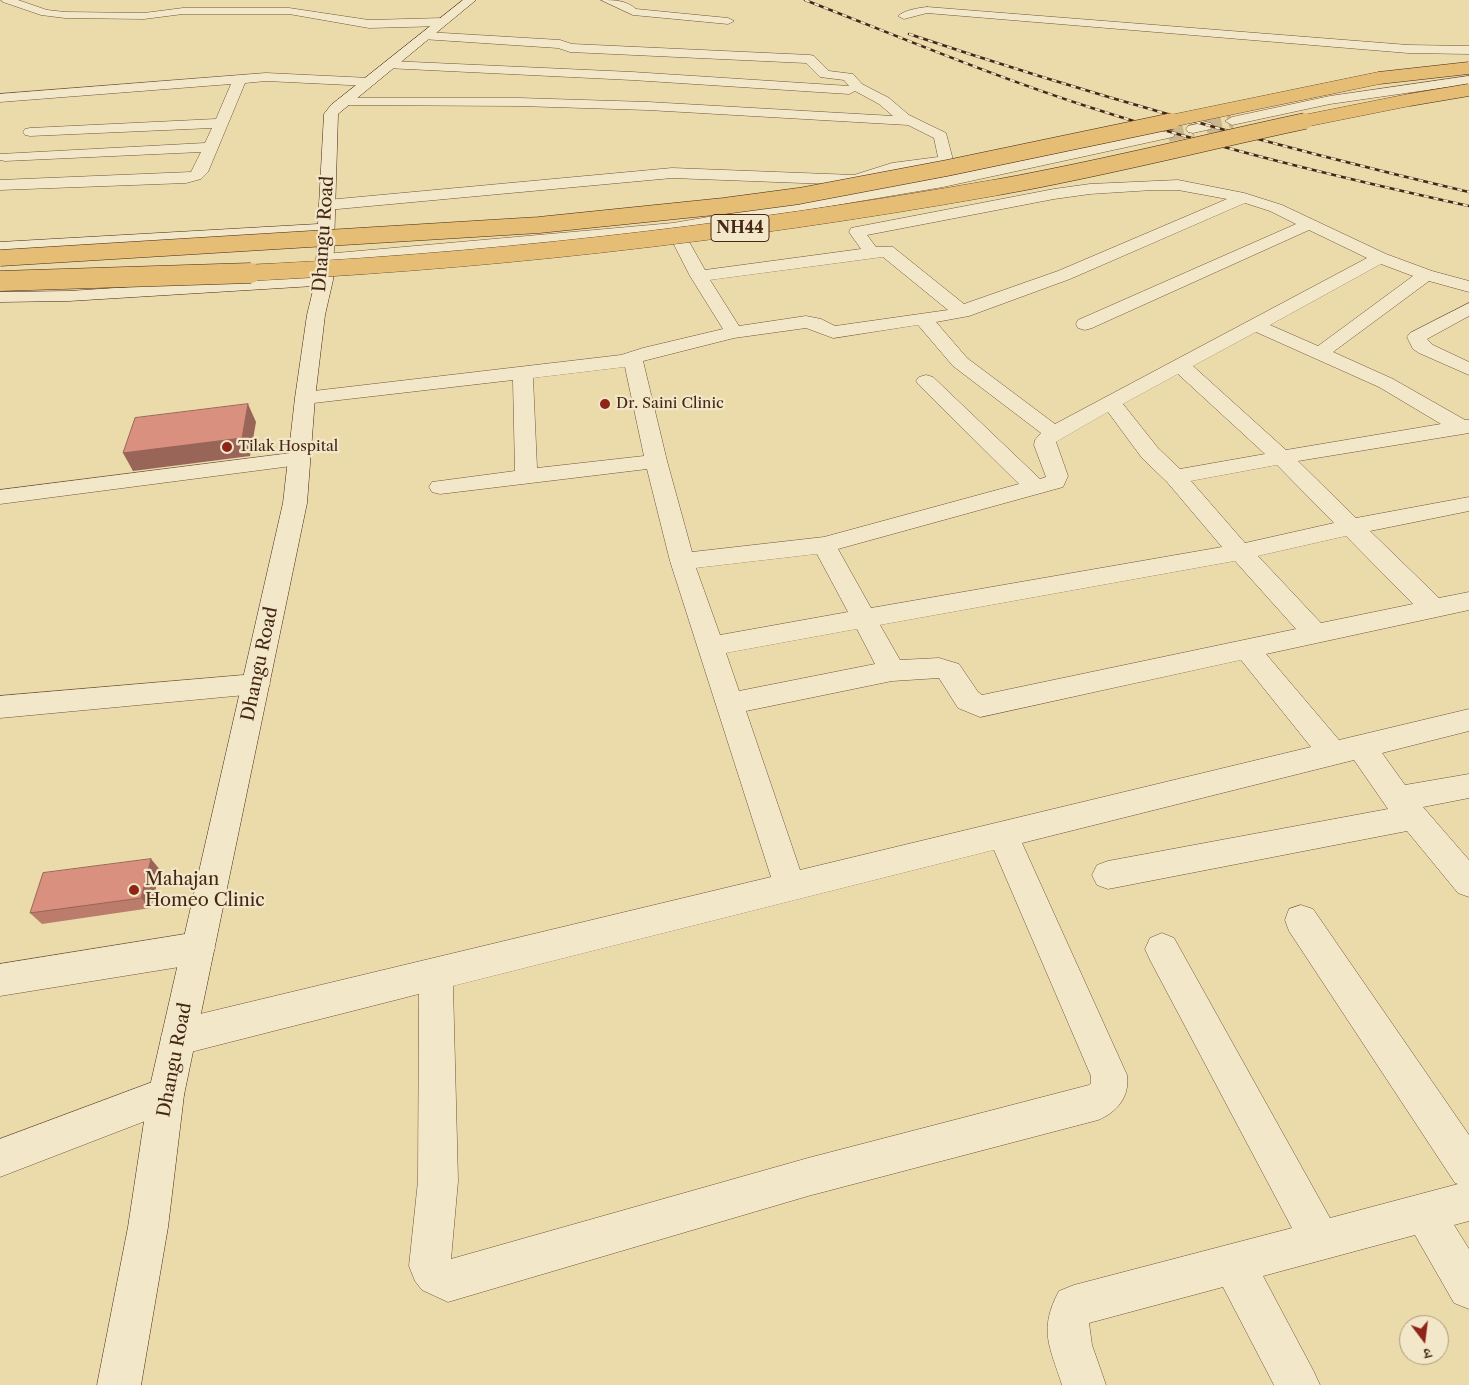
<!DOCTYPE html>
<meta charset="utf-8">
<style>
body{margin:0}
#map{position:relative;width:1469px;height:1385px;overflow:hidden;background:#ebdaaa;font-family:"Libre Caslon Text","Noto Serif Devanagari",serif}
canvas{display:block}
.north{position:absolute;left:1399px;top:1315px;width:50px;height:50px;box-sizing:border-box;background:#f2e7c8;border:1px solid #ad9a81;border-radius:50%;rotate:165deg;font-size:14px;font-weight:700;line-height:20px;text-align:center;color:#462717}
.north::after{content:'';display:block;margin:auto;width:18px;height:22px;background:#8f2418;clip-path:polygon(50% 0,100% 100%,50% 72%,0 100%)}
</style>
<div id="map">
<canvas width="1469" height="1385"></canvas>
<div class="north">उ</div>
</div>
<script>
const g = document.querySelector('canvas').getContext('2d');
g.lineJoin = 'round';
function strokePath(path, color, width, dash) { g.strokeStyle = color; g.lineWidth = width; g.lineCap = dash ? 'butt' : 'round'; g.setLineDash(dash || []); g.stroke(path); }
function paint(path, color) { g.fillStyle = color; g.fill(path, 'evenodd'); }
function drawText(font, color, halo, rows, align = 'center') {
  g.font = font + ' "Libre Caslon Text",serif'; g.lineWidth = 4.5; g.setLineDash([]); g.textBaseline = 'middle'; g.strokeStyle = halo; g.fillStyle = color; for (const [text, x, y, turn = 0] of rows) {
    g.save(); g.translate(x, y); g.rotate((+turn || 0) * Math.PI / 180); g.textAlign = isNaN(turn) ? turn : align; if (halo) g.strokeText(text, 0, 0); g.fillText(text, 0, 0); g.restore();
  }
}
const streetTunnelFar1 = new Path2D(`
 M1228 122 1232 121`);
const streetTunnel = new Path2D(`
 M1206 126 1232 121
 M1168 134 1193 129`);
const street = new Path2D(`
 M1 0H18L47 10 65 12 144 13 183 8H289L369 20 443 18 449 22 443 26 369 28 289 14H183L144 19 65 18 41 15 3 2Z
 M601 0C614 0 626 0 636 9L728 18 734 21 728 24 633 15Z
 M927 7 1408 45 1469 46V54L1408 53 927 13 904 19 898 16C905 10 918 8 927 7Z
 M426 32 560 40 572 44 810 55 814 56 829 71 853 74 862 84 889 98 909 115 946 133 953 160 951 163 894 172 855 185 672 178 327 210 321 208 319 205 321 202 327 200 672 168 854 175 892 163 938 157 934 138 908 125 648 110 519 106 338 105 336 102 338 99 343 98H519L648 102 893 116 879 104 855 91 849 94 632 80 386 68 384 65 386 62 390 61 632 72 849 86 844 80 820 77 806 63 570 52 558 48 422 39 420 36Z
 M266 73 370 78 377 82 370 86 266 81 245 83 208 172 201 179 186 183 0 190V180L191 172 201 152 5 161 0 160V154L205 143 212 128 30 136 25 135 23 132 25 129 30 128 216 119 231 84 0 102V94Z
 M1469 76V84L1330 104 1232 125 1225 121 1232 117 1330 96Z
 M1206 122 1211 123 1213 126 1211 129 1193 133 1188 132 1186 129 1188 126Z
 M1168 130 1173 131 1175 134 1173 137 943 187 683 231 705 270 861 249 849 232 851 228 1054 189 1090 184 1178 180 1244 193 1282 205 1386 254 1432 271 1469 281V292L1429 281 1333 352 1393 379 1465 420H1469V433L1298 461 1356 518 1469 497V511L1370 531 1439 598 1469 592V610L1266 654 1339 740 1469 709V731L1382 753 1405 785 1469 774V798L1423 807 1469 860V897L1458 893 1407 831 1108 889 1097 885 1092 875 1097 865 1108 861 1388 809 1354 760 1022 843 1127 1075C1130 1097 1117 1112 1098 1120L808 1196 448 1302 422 1290 415 1281 409 1266 418 1181 419 994 179 1055 166 1049 161 1037 166 1025 179 1019 771 877 670 561 647 469 440 494 432 492 429 487 432 482 515 471 513 380 305 404 298 402 295 398 298 394 305 392 621 355 643 348 723 329 690 276 668 233 325 264 319 263 316 259 319 255 325 254 673 223 943 177ZM1153 190H1178L1227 199 1058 271 964 304 893 247H876L867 235 1054 199 1090 194ZM1245 203 1270 211 1296 224 1078 320 1076 324 1078 328 1085 330 1092 328 1309 230 1367 258 1055 424 967 358 936 322 969 316 1070 279ZM883 257 948 310 835 326 821 319 806 316 739 326 710 280ZM1381 264 1413 276 1318 346 1270 325ZM918 325 953 366 1041 433 1035 440 1034 445 1046 477 1040 479 933 377 926 375 919 377 916 381 919 385 1019 484 824 537 692 552 667 461 643 361 734 338 806 328 833 338ZM1256 332 1379 387 1441 424 1286 450 1193 366ZM625 367 644 456 537 468 533 378ZM1178 374 1265 454 1180 469 1158 448 1123 404ZM1108 412 1142 458 1167 482 1222 547 871 608 838 549 1063 487 1068 476 1056 442ZM1277 465 1334 523 1245 543 1191 481ZM1346 536 1413 604 1321 623 1258 556ZM817 554 848 612 720 635 696 568ZM1235 561 1296 629 982 695 978 692 959 664 939 658 900 660 880 625ZM857 629 875 664 739 691 726 653ZM1241 660 1311 747 800 870 746 711 892 681 939 678 958 708 980 717ZM994 850 1091 1076V1083L1089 1085 808 1158 451 1259 458 1181 453 986Z
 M1469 303V316L1427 339 1433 345 1469 362V375L1419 353 1413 349 1407 337 1410 333Z
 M299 452 307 454 310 459 307 464 0 504V490Z
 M256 674 266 677 270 684 266 691 256 694 0 718V696Z
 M1301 905 1313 909 1469 1135V1221L1454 1225 1469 1249V1309L1454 1303 1415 1235 1263 1276 1313 1370 1320 1385H1274L1223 1287 1089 1323 1092 1345 1106 1385H1062C1050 1347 1038 1330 1059 1291L1074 1285 1292 1228 1150 960 1145 949 1150 938 1162 933 1174 938 1330 1218 1458 1184 1455 1183 1289 931 1285 920 1289 909Z
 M198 932 210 937 215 948 210 959 198 964 0 996V964Z
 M166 1077 179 1082 184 1095 179 1108 0 1177V1139Z`);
const secondary = new Path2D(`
 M463 0H476L338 114 333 280 325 315 315 398 307 503 184 1095 168 1227 141 1385H97L128 1227 148 1095 283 503 295 398 307 315 314 286 69 301 0 302V292L69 291 315 275 318 234 0 252V242L318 224 324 114 331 105Z`);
const rail = new Path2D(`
 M805 0C900 37 995 77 1092 108 1216 148 1342 178 1469 206
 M909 34C1093 96 1281 148 1469 192`);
const highwayBridgeFar2 = new Path2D(`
 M1166 122 1379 78 1469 68
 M1299 122 1409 100 1469 90`);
const highwayBridgeFar1 = new Path2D(`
 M0 258 539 225 724 206 799 196 947 168 1172 121
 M222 274C481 263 738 233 993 188 1098 170 1201 143 1305 121`);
const highwayBridge = new Path2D(`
 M0 281 251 273`);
const wall = new Path2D(`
 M151 859 160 870 151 908 42 924 30 913Z`);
const shadedWall = new Path2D(`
 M248 404 256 422 250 456 133 471 123 453Z
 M151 859 160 870 151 908 141 898Z`);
const building = new Path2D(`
 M248 404 242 438 123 453 135 418Z
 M151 859 141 898 30 913 43 873Z`);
const markers = [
 [605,404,6,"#8f2418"],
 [227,447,6,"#8f2418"],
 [134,890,6,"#8f2418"]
];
const farPoinames = [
 ["Dr. Saini Clinic",616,404],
 ["Tilak Hospital",238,447]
];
const shields = [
 [740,228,58]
];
const shieldNames = [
 ["NH44",740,228]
];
const streetNames = [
 ["Dhangu Road",324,234,-86],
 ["Dhangu Road",260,664,-78],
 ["Dhangu Road",175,1060,-79]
];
const poiNames = [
 ["Mahajan",145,880],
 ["Homeo Clinic",145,901]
];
strokePath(streetTunnelFar1, '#cab68d', 12, [12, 6]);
strokePath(streetTunnel, '#cab68d', 16, [16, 8]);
strokePath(street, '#6f543c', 1);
strokePath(secondary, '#462717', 1);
paint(street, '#f2e7c8');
paint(secondary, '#f2e7c8');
strokePath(rail, '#462717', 2.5);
strokePath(rail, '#f2e7c8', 2, [5]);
strokePath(highwayBridgeFar2, '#462717', 13, []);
strokePath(highwayBridgeFar1, '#462717', 17, []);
strokePath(highwayBridge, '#462717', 21, []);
strokePath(highwayBridgeFar2, '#e6bd75', 12);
strokePath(highwayBridgeFar1, '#e6bd75', 16);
strokePath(highwayBridge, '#e6bd75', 20);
paint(wall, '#bb7c6c');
paint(shadedWall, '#986558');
paint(building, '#d9907e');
strokePath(building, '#986558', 1);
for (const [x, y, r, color] of markers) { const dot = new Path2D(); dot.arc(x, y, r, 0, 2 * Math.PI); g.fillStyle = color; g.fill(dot); strokePath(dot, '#f2e7c8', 2); }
drawText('15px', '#462717', '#f2e7c8', farPoinames, 'left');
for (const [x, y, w] of shields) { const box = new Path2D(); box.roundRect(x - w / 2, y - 13.5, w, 27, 4); g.fillStyle = '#f2e7c8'; g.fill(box); strokePath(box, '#462717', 1); }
drawText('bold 16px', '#462717', null, shieldNames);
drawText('18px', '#462717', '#f2e7c8', streetNames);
drawText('18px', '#462717', '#f2e7c8', poiNames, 'left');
</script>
